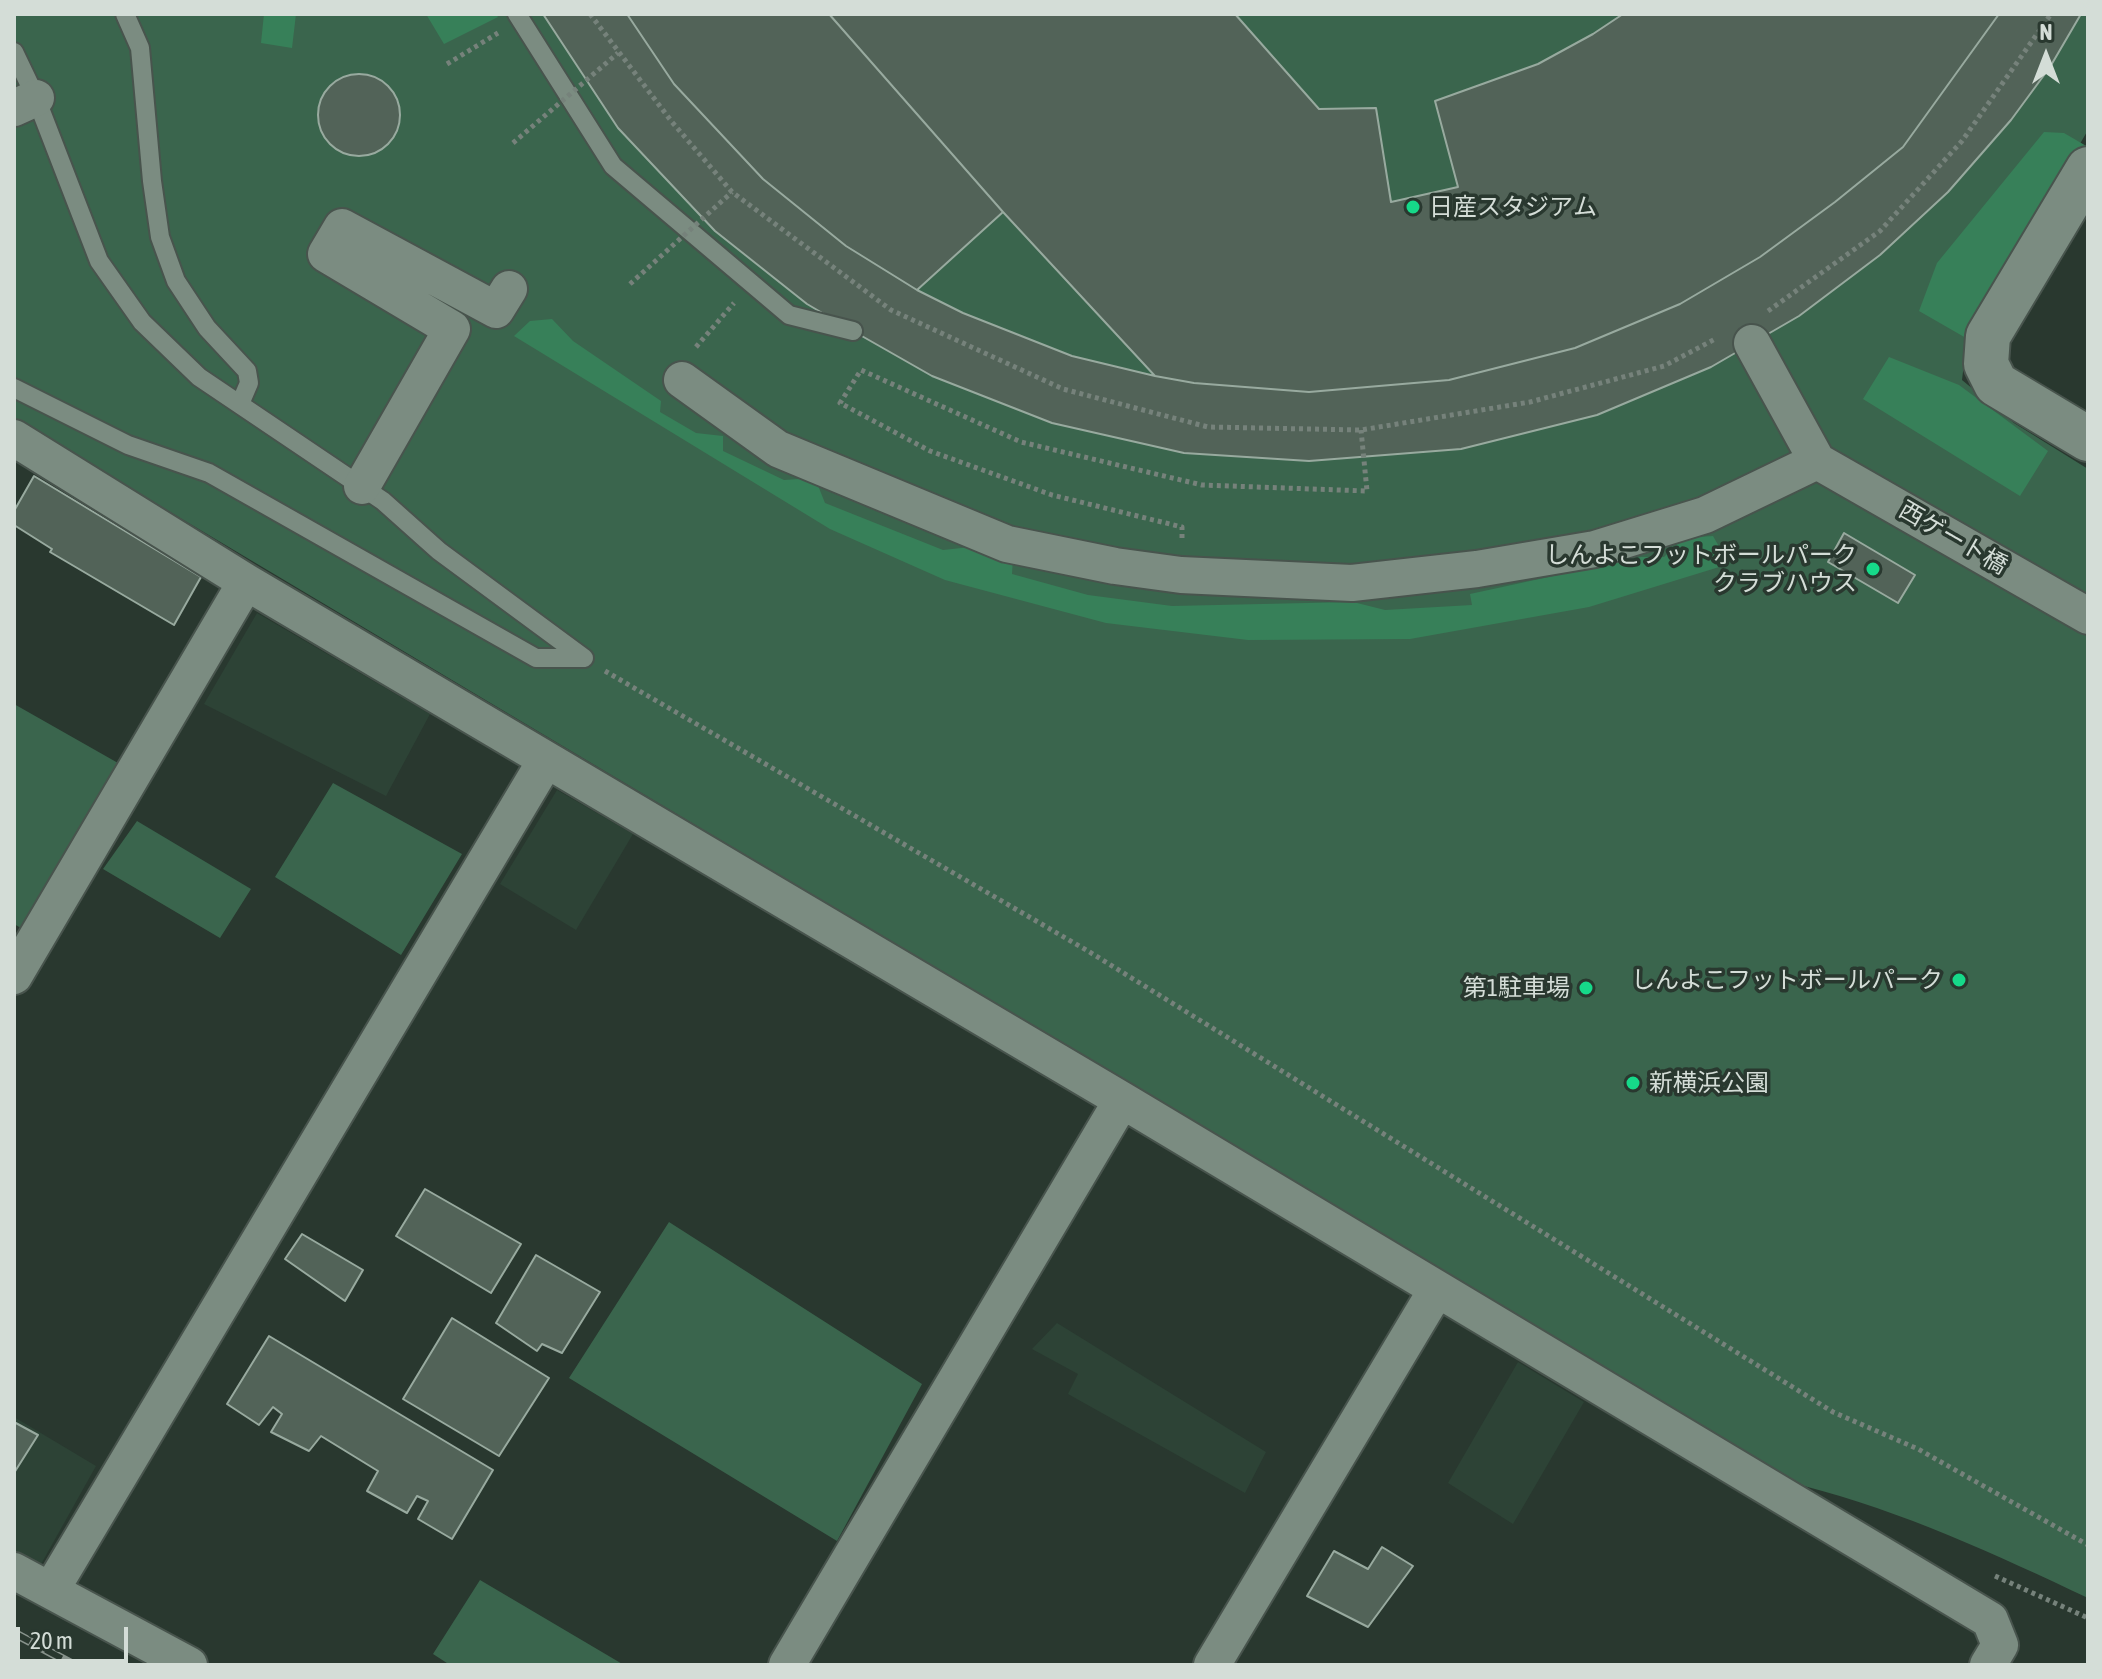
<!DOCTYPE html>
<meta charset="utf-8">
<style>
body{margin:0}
#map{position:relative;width:2102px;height:1679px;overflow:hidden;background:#29382f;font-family:"Asap Condensed",sans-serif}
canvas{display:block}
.frame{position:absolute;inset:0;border:16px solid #d4ddd7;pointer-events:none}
.north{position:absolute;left:2006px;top:16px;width:80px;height:80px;-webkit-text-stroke:6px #29382f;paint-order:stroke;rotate:0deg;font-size:22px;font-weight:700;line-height:32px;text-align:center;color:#d4ddd7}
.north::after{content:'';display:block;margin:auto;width:28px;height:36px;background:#d4ddd7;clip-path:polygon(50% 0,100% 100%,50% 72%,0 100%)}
.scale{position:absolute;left:16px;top:1627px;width:112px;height:36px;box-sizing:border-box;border:4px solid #d4ddd7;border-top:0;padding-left:10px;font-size:24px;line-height:28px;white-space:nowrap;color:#d4ddd7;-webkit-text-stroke:6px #29382f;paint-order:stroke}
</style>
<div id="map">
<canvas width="2102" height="1679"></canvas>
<div class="frame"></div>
<div class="north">N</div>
<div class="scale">20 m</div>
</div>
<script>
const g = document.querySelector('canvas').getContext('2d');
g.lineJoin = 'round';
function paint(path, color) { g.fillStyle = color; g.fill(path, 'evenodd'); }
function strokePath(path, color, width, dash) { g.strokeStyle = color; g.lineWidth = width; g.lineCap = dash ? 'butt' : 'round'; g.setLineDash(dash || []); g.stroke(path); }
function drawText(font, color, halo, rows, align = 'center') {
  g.font = font + ' "Asap Condensed","Noto Sans JP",sans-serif'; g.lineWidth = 7; g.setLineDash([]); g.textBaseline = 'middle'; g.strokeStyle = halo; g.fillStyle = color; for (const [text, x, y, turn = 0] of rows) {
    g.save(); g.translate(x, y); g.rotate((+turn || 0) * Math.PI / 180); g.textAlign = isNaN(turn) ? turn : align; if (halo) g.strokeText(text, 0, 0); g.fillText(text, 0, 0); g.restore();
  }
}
const built = new Path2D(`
 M257 613 430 714 386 796 204 704Z
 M557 790 633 834 576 930 500 884Z
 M1057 1323 1266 1452 1245 1493 1068 1394 1078 1374 1032 1349Z
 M1518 1362 1584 1402 1513 1524 1448 1483Z
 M14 1417 96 1466 40 1566 14 1552Z`);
const green = new Path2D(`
 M14 14H2088V130L1967 338 1962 380 2014 423 2088 469V1598C1997 1555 1902 1511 1804 1486L14 419Z
 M14 704 118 763 21 928 14 924Z
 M333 783 462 854 401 955 275 877Z
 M137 821 251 889 220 938 103 869Z
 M669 1222 922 1384 837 1541 569 1378Z
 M480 1580 624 1665H450L433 1654Z`);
const forest = new Path2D(`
 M264 14H296L292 48 261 43Z
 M426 14H496L498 17 444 44Z
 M2044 132 2064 133 2088 147 1966 338 1919 311 1937 263Z
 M552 319 573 341 661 401 660 412 696 433 723 436V451L784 480 815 478 825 503 943 550 980 546 1013 557 1012 574 1088 595 1172 606 1353 602 1385 610 1472 605 1470 594 1641 557H1664L1683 538 1713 536 1729 564 1589 607 1410 639 1248 640 1106 623 945 580 830 529 514 336 530 321Z
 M1889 357 1959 385 2048 451 2020 496 1863 399Z`);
const building = new Path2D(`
 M543 14H627L674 84 763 179 846 246 917 290 963 313 1072 356 1155 376 1194 383 1309 392 1449 380 1575 348 1680 304 1760 257 1835 202 1903 147 1999 14H2081L2050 67 2011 120 1948 192 1880 255 1799 316 1711 367 1597 415 1461 449 1309 461 1184 453 1052 423 932 376 853 331 807 304 715 231 618 128Z
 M627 14H829L1003 212 917 290 846 246 763 179 674 84Z
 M829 14H1235L1319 109 1376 108 1391 202 1458 187 1435 101 1538 64 1593 34 1623 14H1999L1903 147 1835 202 1760 257 1680 304 1575 348 1449 380 1309 392 1194 383 1155 376 1003 212Z
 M318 115a41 41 0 1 1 82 0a41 41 0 1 1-82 0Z
 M34 476 201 577 174 625 50 552 52 549 14 525V511Z
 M1844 533 1915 575 1898 603 1828 562Z
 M425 1189 521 1244 491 1293 396 1236Z
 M302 1234 363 1270 345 1301 285 1259Z
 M536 1255 600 1292 562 1353 542 1344 537 1351 496 1323Z
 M452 1318 549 1378 499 1456 403 1399Z
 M269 1336 493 1470 452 1539 418 1519 428 1501 417 1496 407 1513 367 1491 378 1471 321 1436 309 1451 271 1432 282 1414 273 1407 259 1425 227 1404Z
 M14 1422 38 1435 14 1473Z
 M1382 1547 1413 1566 1368 1627 1307 1596 1334 1551 1368 1569Z`);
const path = new Path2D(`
 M590 14 672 122 732 192 891 310 1063 389 1208 427 1361 430 1530 402 1664 366 1717 338
 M447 64 498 33
 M1768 311 1880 231 1962 141 2051 14
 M696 347 734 303
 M1182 538V527L1052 495 930 451 840 403 861 370 1021 442 1202 485 1367 491 1361 430
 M605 671 1088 951 1833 1412 1918 1449 2088 1545
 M1995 1576 2088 1618`);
const lane = new Path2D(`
 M125 14 140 48 152 181 160 237 176 281 207 328 247 371 249 383 240 404
 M517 14 613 166 789 315 853 331
 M14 52 36 98 99 261 142 322 199 377 383 501 439 551 584 658
 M14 388 128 445 209 473 536 658H584`);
const street = new Path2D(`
 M14 108 36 98
 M682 380 778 449 1007 544 1115 566 1181 575 1352 583 1477 569 1595 549 1705 515 1817 461 1752 343
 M14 438 246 582 1122 1100 1990 1620 2000 1645 1988 1665
 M1817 461 2088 616
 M362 486 452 329 326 254 342 227 496 310 509 289
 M14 976 246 582
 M14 1571 189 1665
 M51 1590 546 760
 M787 1665 1122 1100
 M1212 1665 1437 1289`);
const secondary = new Path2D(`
 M2088 169 1988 336 1986 364 1996 384 2088 439`);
const rail = new Path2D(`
 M14 1633 74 1665
 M14 1663 18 1665`);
const pathBridge = new Path2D(`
 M513 143 618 53
 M630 284 732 192`);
const markers = [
 [1413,207,8,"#16d989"],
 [1873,569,8,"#16d989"],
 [1959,980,8,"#16d989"],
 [1586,988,8,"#16d989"],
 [1633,1083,8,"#16d989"]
];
const poiNames = [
 ["日産スタジアム",1429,207,"left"],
 ["しんよこフットボールパーク",1857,555],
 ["クラブハウス",1857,583],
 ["しんよこフットボールパーク",1943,980],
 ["第1駐車場",1570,988],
 ["新横浜公園",1649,1083,"left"]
];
const streetNames = [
 ["西ゲート橋",1953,538,30]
];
paint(built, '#2d4336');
paint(green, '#3a654d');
paint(forest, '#378059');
paint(building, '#526358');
strokePath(building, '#98aa9f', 2);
strokePath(lane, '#48544d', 22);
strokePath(street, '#48544d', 40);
strokePath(secondary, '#48544d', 48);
strokePath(path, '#76827b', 5, [4, 4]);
strokePath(lane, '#7b8c81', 18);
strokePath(street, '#7b8c81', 36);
strokePath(secondary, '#7b8c81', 44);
strokePath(rail, '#88938c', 9);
strokePath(rail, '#29382f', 6, [18]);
strokePath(pathBridge, '#76827b', 5, [4, 4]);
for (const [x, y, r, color] of markers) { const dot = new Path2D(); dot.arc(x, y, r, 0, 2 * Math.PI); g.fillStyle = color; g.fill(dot); strokePath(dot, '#29382f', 3); }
drawText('24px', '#d4ddd7', '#29382f', poiNames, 'right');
drawText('24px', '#d4ddd7', '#29382f', streetNames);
</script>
